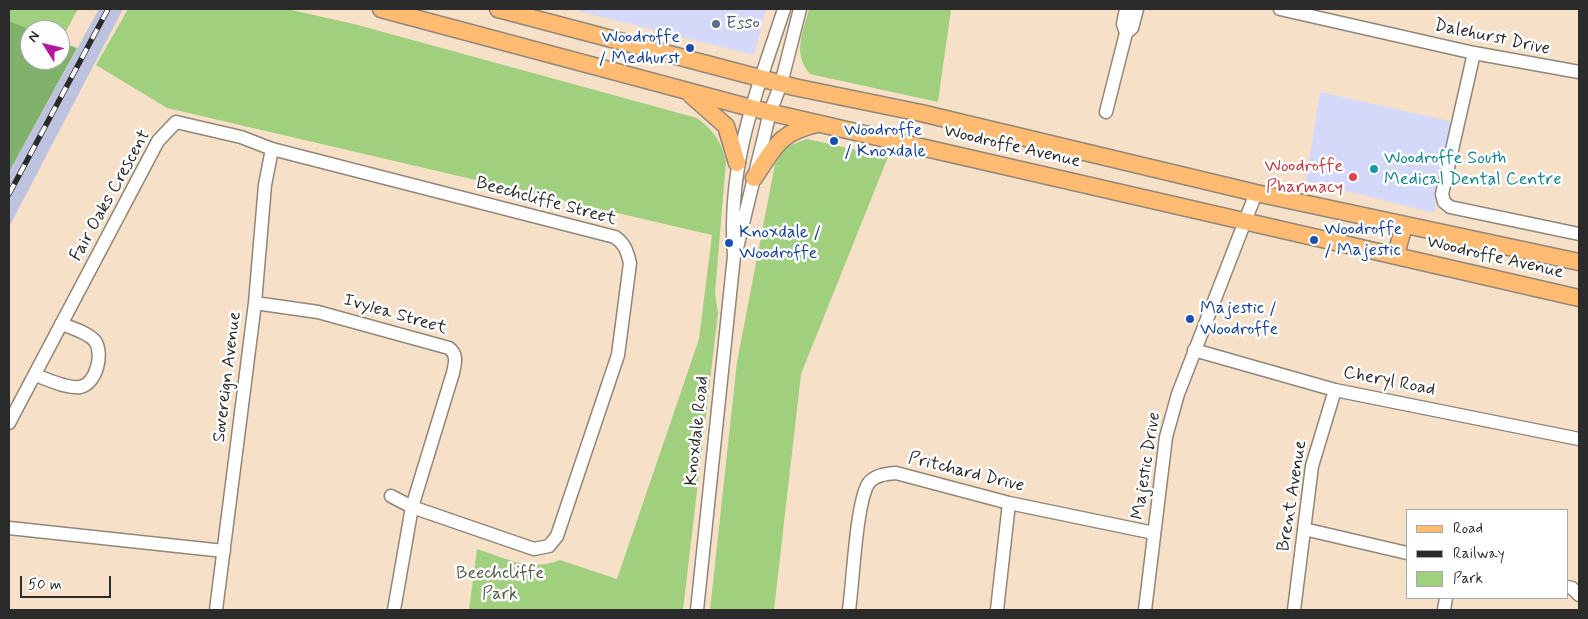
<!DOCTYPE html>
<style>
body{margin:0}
#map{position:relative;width:1588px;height:619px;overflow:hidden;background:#f6e0c7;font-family:Mynerve,sans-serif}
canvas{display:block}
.frame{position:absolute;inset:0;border:10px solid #2b2b2b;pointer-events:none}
.legend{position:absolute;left:1406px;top:509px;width:162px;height:90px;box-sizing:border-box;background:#fff;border:1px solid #aaa;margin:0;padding:6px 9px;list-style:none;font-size:15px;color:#2b2b2b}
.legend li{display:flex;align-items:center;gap:10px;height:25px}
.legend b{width:25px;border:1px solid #aaa}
.north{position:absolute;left:20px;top:20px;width:50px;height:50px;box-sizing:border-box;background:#fff;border:1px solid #aaa;border-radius:50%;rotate:306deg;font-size:14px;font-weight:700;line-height:20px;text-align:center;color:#2b2b2b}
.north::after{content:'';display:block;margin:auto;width:18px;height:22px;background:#b5179e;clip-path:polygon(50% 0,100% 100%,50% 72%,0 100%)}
.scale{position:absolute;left:20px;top:576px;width:91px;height:22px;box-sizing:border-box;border:2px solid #2b2b2b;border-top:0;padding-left:6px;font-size:15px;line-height:18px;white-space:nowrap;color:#2b2b2b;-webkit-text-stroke:4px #fff;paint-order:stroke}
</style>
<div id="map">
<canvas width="1588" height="619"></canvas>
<div class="frame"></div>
<ul class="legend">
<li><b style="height:6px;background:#ffbb71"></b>Road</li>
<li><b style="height:6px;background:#2b2b2b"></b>Railway</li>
<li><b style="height:14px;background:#a0cf7d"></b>Park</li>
</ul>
<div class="north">N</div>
<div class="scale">50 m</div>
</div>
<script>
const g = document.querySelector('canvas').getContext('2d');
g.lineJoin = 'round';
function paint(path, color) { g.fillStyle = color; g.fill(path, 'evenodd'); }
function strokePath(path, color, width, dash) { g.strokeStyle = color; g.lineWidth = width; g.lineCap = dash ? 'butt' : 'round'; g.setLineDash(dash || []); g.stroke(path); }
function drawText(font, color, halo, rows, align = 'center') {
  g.font = font + ' Mynerve,sans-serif'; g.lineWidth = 5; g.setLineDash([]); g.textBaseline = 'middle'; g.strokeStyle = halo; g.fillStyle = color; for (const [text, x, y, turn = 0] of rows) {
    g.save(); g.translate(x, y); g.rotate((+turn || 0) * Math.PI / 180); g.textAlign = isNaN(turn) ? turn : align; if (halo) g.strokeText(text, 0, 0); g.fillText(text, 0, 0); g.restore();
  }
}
const built = new Path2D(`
 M579 9H766L754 55 578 11Z
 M1320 92 1454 122 1434 213 1306 181Z`);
const industrial = new Path2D(`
 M99 9H123L9 227V172Z`);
const green = new Path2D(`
 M9 9H78L60 42V30H30V60L9 137Z
 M128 9H287L354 24 697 118C714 131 721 141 726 161L715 293 718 313 683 610H469L477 549C508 559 529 572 560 560L617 579 699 339 712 235 167 108 96 65Z
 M809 9H951L938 102 810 74C792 53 803 33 809 9Z
 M807 139 888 157 801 374 774 610H710L737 362 775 164 786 147Z`);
const forest = new Path2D(`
 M9 21 31 30 30 60H60V42L77 48 9 172Z`);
const minor = new Path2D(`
 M1126 9 1123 24 1126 33 1132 28 1137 9
 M1280 9 1474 53 1579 72
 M1474 53 1442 194 1444 202 1450 207 1579 234
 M1106 112 1126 33
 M737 248 770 112 781 84 800 9
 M255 303 318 312 449 348C458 355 455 363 453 373L412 507 391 496
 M1194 350 1335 390 1579 439
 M35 375C47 379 67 389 80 387 96 384 104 354 95 341 87 332 72 328 61 324
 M9 423 158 141 176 122 241 137 272 149 615 237C625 244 627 251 630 263L618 355 557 536 549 546 534 549 412 507 394 610
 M9 528 224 551
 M1304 529 1407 553
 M1567 587 1572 588 1579 595
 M216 610 255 303 265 185 272 149
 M697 610 734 256C727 162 756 95 784 9
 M849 610C853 582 856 505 868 484 874 475 886 474 896 473L1009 503 1154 533
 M997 610 1009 503
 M1145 610 1166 437 1178 394 1256 193
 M1294 610 1312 466 1335 390
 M1444 610 1446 598`);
const major = new Path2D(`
 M381 9 751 108 1579 298
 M498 9 794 87 921 113 1256 193 1579 262
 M691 95 726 126 737 163
 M754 178C775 147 778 133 817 124
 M1396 255 1404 225`);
const rail = new Path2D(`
 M9 194 108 9`);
const markers = [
 [716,24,5,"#5c6f8a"],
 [690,48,5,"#1a4fb4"],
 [834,141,5,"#1a4fb4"],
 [1374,169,5,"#0f9aa8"],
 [1353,177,5,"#e0444e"],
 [1314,240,5,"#1a4fb4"],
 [729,243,5,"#1a4fb4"],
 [1190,319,5,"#1a4fb4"]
];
const serviceNames = [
 ["Esso",726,24]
];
const transitNames = [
 ["Woodroffe",680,38,"right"],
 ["/ Medhurst",680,59,"right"],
 ["Woodroffe",844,131],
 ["/ Knoxdale",844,152],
 ["Woodroffe",1324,230],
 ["/ Majestic",1324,251],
 ["Knoxdale /",739,233],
 ["Woodroffe",739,254],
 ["Majestic /",1200,309],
 ["Woodroffe",1200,330]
];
const streetNames = [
 ["Dalehurst Drive",1492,38,12],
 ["Woodroffe Avenue",1012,147,13],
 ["Fair Oaks Crescent",111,196,-61],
 ["Beechcliffe Street",546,202,15],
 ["Woodroffe Avenue",1495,258,13],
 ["Ivylea Street",395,315,16],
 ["Sovereign Avenue",228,377,-83],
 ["Cheryl Road",1389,382,11],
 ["Knoxdale Road",698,431,-84],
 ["Majestic Drive",1147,466,-81],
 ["Pritchard Drive",966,473,14],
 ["Brent Avenue",1293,496,-81]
];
const cultureNames = [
 ["Woodroffe South",1384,159],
 ["Medical Dental Centre",1384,180]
];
const healthNames = [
 ["Woodroffe",1343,167],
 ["Pharmacy",1343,188]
];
const parkNames = [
 ["Beechcliffe",500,574],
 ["Park",500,595]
];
paint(built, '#d4d8f9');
paint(industrial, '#bdc3de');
paint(green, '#a0cf7d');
paint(forest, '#80b26c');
strokePath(minor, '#908679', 15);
strokePath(major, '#908679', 19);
strokePath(minor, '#fff', 12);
strokePath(major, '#ffbb71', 16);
strokePath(rail, '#2b2b2b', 5.5);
strokePath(rail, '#fff', 4, [11]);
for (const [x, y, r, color] of markers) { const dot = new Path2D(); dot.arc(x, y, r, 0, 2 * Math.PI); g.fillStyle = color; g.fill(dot); strokePath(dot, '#fff', 2); }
drawText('18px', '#4e5e75', '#fff', serviceNames, 'left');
drawText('18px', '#164399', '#fff', transitNames, 'left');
drawText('18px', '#2b2b2b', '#fff', streetNames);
drawText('18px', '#0d838f', '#fff', cultureNames, 'left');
drawText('18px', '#be3a42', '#fff', healthNames, 'right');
drawText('18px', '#4e5c44', '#fff', parkNames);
</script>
